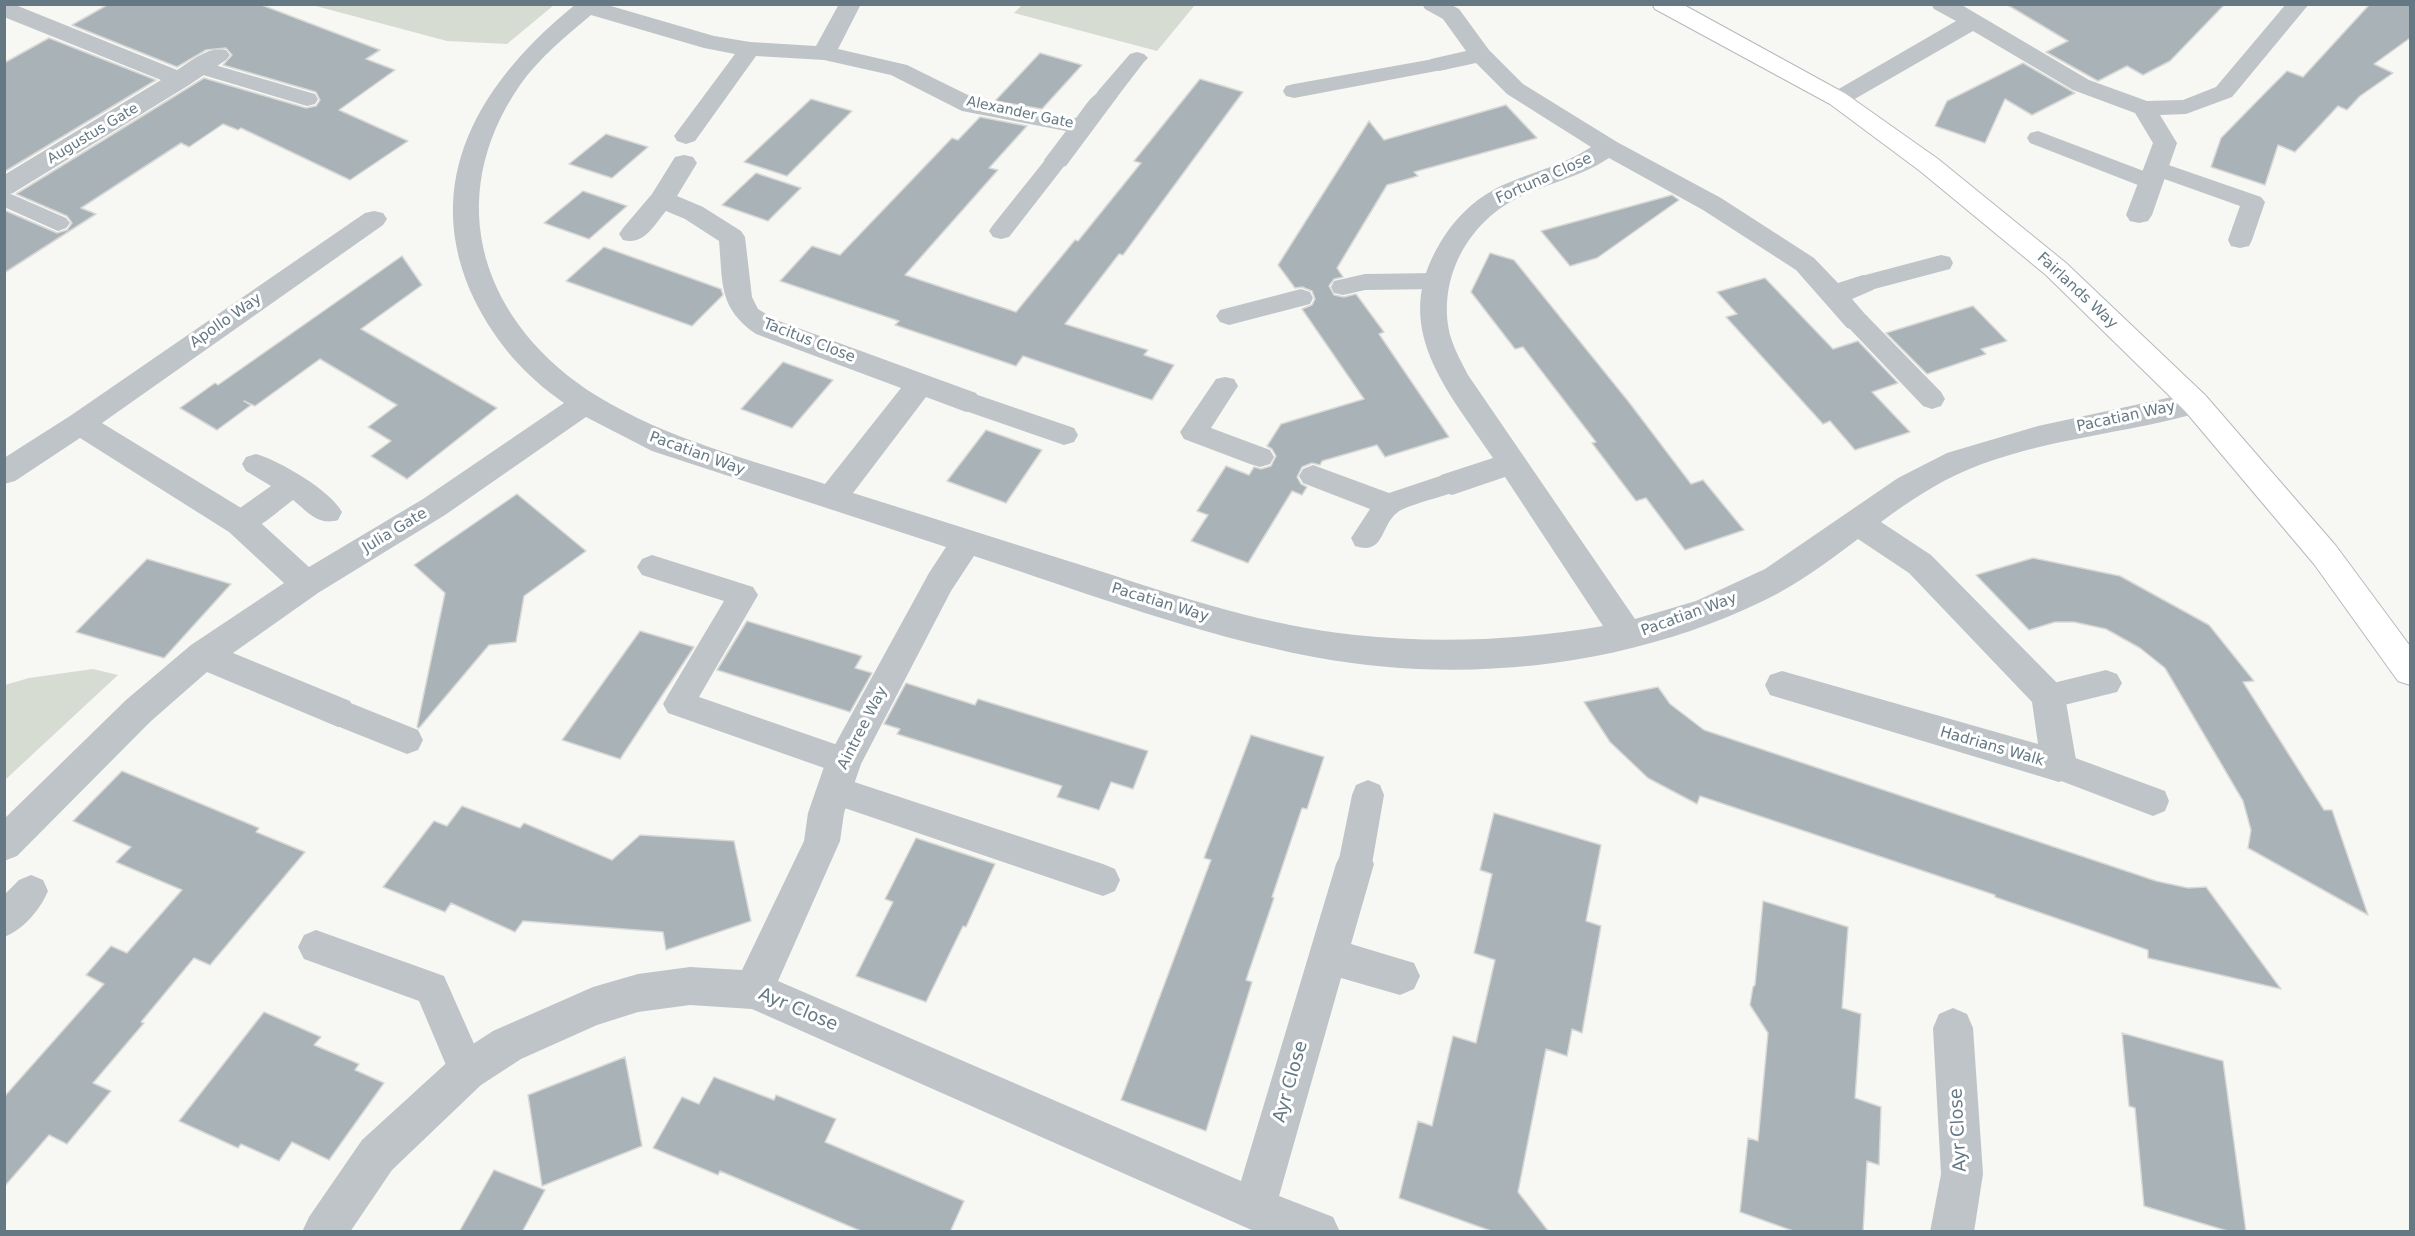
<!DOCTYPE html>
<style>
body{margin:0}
#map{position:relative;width:2415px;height:1236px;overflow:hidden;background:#f7f7f3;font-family:"DejaVu Sans",sans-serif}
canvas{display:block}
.frame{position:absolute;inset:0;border:6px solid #657985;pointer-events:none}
</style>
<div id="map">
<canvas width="2415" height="1236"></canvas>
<div class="frame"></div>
</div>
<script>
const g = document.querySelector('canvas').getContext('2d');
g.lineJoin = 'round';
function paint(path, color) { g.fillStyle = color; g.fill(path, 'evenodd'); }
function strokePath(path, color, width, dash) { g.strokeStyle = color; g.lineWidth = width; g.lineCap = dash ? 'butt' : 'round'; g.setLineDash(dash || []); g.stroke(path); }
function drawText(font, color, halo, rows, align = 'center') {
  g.font = font + ' "DejaVu Sans",sans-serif'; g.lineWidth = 6; g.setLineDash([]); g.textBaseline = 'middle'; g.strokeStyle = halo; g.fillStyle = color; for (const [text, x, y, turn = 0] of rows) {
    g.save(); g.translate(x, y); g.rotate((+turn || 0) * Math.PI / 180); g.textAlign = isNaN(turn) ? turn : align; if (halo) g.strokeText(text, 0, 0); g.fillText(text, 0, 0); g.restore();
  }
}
const green = new Path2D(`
 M312 5H554L507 44 447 41Z
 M1022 5V4L1195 5 1157 51 1014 13Z
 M93 669 118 675 5 780V685L29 678Z`);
const building = new Path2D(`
 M109 4H259L380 50 366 59 395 70 339 110 408 141 350 180 241 128 238 130 223 124 189 147 181 143 81 208 96 214 4 273V210L57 233 67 230 72 223 67 216 16 194 204 78 306 108 316 106 320 100 316 92 223 65 232 55 226 48 206 50 177 67 72 25Z
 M2006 4H2225L2170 61 2143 75 2127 66 2098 81 2046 52 2068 41Z
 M2370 4H2410V38L2374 64 2393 73 2360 96 2347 110 2338 106 2295 152 2278 145 2265 185 2211 167 2221 138 2267 91 2287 71 2303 77Z
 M49 38 156 80 4 172V63Z
 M1040 53 1082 65 1042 109 995 101Z
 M2023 63 2075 93 2032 115 2005 99 1985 143 1935 126 1947 101Z
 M1200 79 1243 92 1123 255 1119 254 1065 324 1148 350 1144 355 1174 365 1152 400 1023 356 1016 366 895 325 899 321 780 281 812 246 840 255 952 138 958 140 980 117 1027 126 989 168 998 170 905 275 1016 312 1075 240 1078 241 1141 163 1134 161Z
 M811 99 852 111 787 176 744 162Z
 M1506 105 1537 138 1414 172 1418 176 1387 185 1337 268 1343 277 1334 279 1329 286 1334 295 1344 297 1356 294 1384 332 1379 334 1449 437 1385 457 1377 445 1322 461 1320 465 1312 463 1302 467 1297 477 1301 484 1307 487 1302 495 1292 491 1248 563 1191 541 1208 515 1197 511 1226 466 1249 475 1254 467 1261 469 1271 466 1276 456 1272 449 1267 446 1281 424 1364 399 1302 309 1312 305 1315 299 1312 291 1302 287 1295 288 1278 265 1369 121 1384 140Z
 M606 134 648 147 612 178 569 164Z
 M756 173 801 188 768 221 722 205Z
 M583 191 627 206 589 239 544 223Z
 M1672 195 1679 200 1597 258 1570 266 1541 231Z
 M604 247 721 289 723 295 692 326 566 281Z
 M1490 253 1514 260 1628 401 1691 484 1703 480 1744 530 1685 550 1646 498 1636 501 1592 443 1596 442 1523 347 1515 349 1471 292Z
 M402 256 422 285 361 329 497 408 407 479 371 456 391 441 368 427 397 405 320 359 255 406 244 401 251 405 217 430 180 408 215 383 218 385Z
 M1765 278 1833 349 1858 341 1898 383 1872 392 1910 432 1855 450 1830 421 1823 424 1726 317 1737 314 1717 292Z
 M1973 306 2007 341 1981 349 1986 354 1927 374 1886 333Z
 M783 362 833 380 792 428 741 409Z
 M986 430 1042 450 1006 503 947 481Z
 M517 494 586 551 524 596 516 642 489 645 419 728 417 727 445 593 414 565Z
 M2033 558 2120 576 2209 625 2254 681 2243 682 2324 810H2332L2368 915 2248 848 2251 830 2243 801 2165 668 2140 648 2106 629 2074 622H2055L2029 630 1976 575Z
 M147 559 231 584 164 658 76 632Z
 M747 621 862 656 855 668 872 673 850 712 717 670Z
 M640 631 694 647 620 759 562 740Z
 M906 683 975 705 978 699 1148 751 1133 789 1111 782 1099 810 1057 797 1062 786 897 734 900 729 884 724Z
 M1658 687 1670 704 1704 730 2156 881 2188 888 2206 887 2281 989 2148 958V950L1995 897V895L1700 796 1697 804 1648 778 1610 742 1584 702Z
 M1251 735 1324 757 1307 809 1302 808 1272 897 1274 898 1246 980 1252 982 1206 1131 1121 1100 1211 860 1204 858Z
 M122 771 259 828 256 832 305 852 210 965 194 958 141 1022 144 1023 93 1083 111 1091 67 1144 49 1135 4 1187V1097L104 984 86 975 111 946 127 953 182 890 116 862 131 847 73 821Z
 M462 806 520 828 524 823 612 860 640 835 734 841 751 921 666 950 663 932 523 921 515 932 451 903 445 912 383 887 434 821 447 826Z
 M1494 813 1601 845 1586 921 1601 926 1582 1033 1572 1029 1567 1056 1546 1049 1518 1192 1549 1232H1494L1399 1198 1418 1121 1432 1126 1453 1036 1476 1043 1495 960 1474 953 1492 874 1480 870Z
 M916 838 995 864 966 927 963 926 926 1002 856 976 893 902 885 899Z
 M1763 901 1848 927 1842 1008 1861 1014 1855 1098 1881 1107 1879 1165 1867 1161 1863 1232H1796L1740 1212 1748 1138 1758 1141 1768 1033 1750 1005 1753 987 1755 985Z
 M264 1012 321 1037 314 1045 359 1064 355 1070 384 1083 329 1160 292 1142 279 1161 241 1144 238 1148 179 1121Z
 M2122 1033 2223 1061 2246 1232H2231L2144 1206 2135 1108 2129 1106Z
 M625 1057 642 1146 542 1186 528 1095Z
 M714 1077 774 1100 776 1095 836 1119 825 1142 964 1201 950 1232H863L720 1171 718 1175 653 1148 682 1097 699 1104Z
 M494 1170 545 1190 522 1232H459Z`);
const service = new Path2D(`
 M1137 52 1144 54 1148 58 1144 62 1114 101 1106 103 1098 101 1095 96 1098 91 1130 54Z
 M1439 58 1447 59 1450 64 1447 69 1294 98 1286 96 1283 91 1286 86 1294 84Z
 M201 61 315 94 318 99 315 104 307 106 193 72 190 67 193 62Z
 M2038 131 2149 173 2146 168 2149 163 2157 161 2261 197 2265 202 2252 240 2249 246 2240 248 2231 246 2228 240 2240 206 2156 176 2163 182 2159 187 2151 189 2143 187 2030 143 2027 138 2030 133Z
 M1057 153 1065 155 1068 160 1065 165 1009 237 1001 239 993 237 989 231 993 225 1049 155Z
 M4 191 66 218 70 223 66 228 58 231 4 207Z
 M1941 255 1950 257 1953 263 1950 269 1863 292 1854 290 1851 284 1854 278Z
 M1437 273 1446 275 1449 281 1446 287 1437 289 1365 290 1343 295 1334 293 1331 287 1334 281 1365 274Z
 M1301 289 1310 292 1313 298 1310 304 1229 325 1220 322 1216 316 1220 310Z
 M1857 312 1866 315 1941 392 1945 399 1941 406 1932 409 1923 406 1848 327 1844 321 1848 315Z
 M1225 377 1234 379 1238 386 1211 428 1270 450 1274 457 1270 464 1260 467 1250 464 1184 439 1180 432 1216 379Z
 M966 391 1074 428 1078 435 1074 442 1064 445 957 408 953 401 957 394Z
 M256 454C280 461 330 490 342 512L338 520C318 526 308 512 293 500 275 513 252 538 230 531L226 523 230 515 271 486 246 471 242 464 246 457Z
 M1313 465 1389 493 1452 472 1462 476 1466 483 1462 490C1450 494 1405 506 1398 512 1380 525 1385 556 1355 546L1351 538 1370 509 1303 483 1299 476 1303 469Z
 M652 555 753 587 758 595 699 697 855 751 860 761 855 771 844 775 668 713 663 704 668 695 724 601 642 575 637 567 642 559Z
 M2106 670 2117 674 2122 683 2117 692 2048 709 2037 705 2032 696 2037 687Z
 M338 698 418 730 423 740 418 750 407 754 327 722 322 712 327 702Z
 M2059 752 2165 791 2169 801 2165 811 2153 816 2048 776 2043 766 2048 756Z
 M833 775 1103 864 1115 869 1120 880 1115 891 1103 896 821 800 817 790 821 780Z
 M1368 780 1380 785 1384 795 1372 864 1367 875 1355 880 1343 875 1338 864 1352 795 1356 785Z
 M31 875 43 880 48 891C40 910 23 930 4 937V895L19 880Z
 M316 930 444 976 486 1071 480 1084 467 1090 454 1084 419 1001 304 959 298 947 304 935Z`);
const minor = new Path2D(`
 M4 4H13L177 70C192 61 208 46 226 50L230 55 226 60 189 85 13 193 4 195V175L161 80 4 17Z
 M576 4H604L714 36 750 42 816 46 839 4H861L838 49 907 65 978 100 1076 118C1087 104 1095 86 1114 91L1118 96 1066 166 1057 168 1048 166 1044 160 1066 131 962 111 891 75 824 60 756 56 695 141 686 144 677 141 674 136 735 54 704 48 591 15C566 36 539 58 520 85 440 201 483 325 597 396 667 439 748 459 825 484L901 388 756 334C718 308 723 283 719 241L685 219 666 211C654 225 644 246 623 240L619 234 623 228 652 194 675 157 684 155 693 157 697 163 677 196 703 207 741 231 745 237 752 297 758 309 776 320 976 393 981 401 976 409 966 412 926 397 853 493C936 519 1017 545 1100 571 1183 598 1268 626 1355 635 1438 644 1521 640 1603 626L1505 477 1452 495 1441 491 1437 483 1441 475 1493 458C1447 389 1389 328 1440 243 1453 221 1471 202 1495 189 1526 173 1561 167 1591 147L1507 94 1476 63 1439 71 1431 69 1427 64 1431 59 1466 51 1443 19 1425 9 1422 4H1450L1459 9 1489 50 1523 84 1617 142 1721 198 1814 258 1838 283 1863 275 1873 278 1877 284 1873 290 1852 299 1871 321 1867 328 1857 331 1847 328 1796 270 1703 210 1609 158C1579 178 1543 184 1512 201 1465 227 1436 284 1451 338 1455 351 1462 363 1468 375L1635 619 1696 601 1765 569 1898 478 1947 453 2038 426 2195 392 2205 395 2210 403 2205 411C2127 434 2043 438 1967 470 1936 483 1908 502 1881 522L1931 555 2060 686 2065 696 2077 766 2072 777 2059 782 1770 695 1765 685 1770 675 1782 671 2038 744 2032 702 1909 573 1858 539C1829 561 1798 584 1765 600 1628 667 1464 685 1314 657 1198 635 1086 593 974 556L951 591 861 764 844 813 840 841 778 981 1241 1181 1336 864 1342 852 1355 847 1368 852 1374 864 1351 944 1414 963 1420 976 1414 989 1400 995 1341 978 1279 1196 1333 1217 1340 1232H1256L752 1009 690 1005 638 1012 597 1025 521 1059 481 1085 392 1170 350 1232H302L309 1217 362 1140 453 1057 493 1031 593 987 638 974 690 967 742 970 804 841 808 813 826 761 929 573 946 547 652 451 586 417 445 515 318 593 233 653 350 701 355 712 350 723 338 727 207 672 150 722 17 856 4 861V819L126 700 191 645 284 583 229 532 80 438 15 481 4 484V458L70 416 365 213 374 211 383 213 387 219 383 225 102 423 251 514 309 567 423 499 564 403C525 376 496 343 475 301 417 180 482 80 576 4Z
 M1931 4H1960L2089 80 2147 101 2183 100 2216 87 2286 4H2309L2232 97 2186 114 2160 115 2177 143 2152 215 2148 221 2139 223 2130 221 2126 215 2153 143 2135 113 2073 90 1973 31 1846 104 1838 106 1830 104 1826 99 1830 94 1956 21 1934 9Z
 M1953 1008 1967 1014 1973 1028 1983 1174 1974 1232H1930L1941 1174 1933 1028 1939 1014Z`);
const secondary = new Path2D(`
 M1652 4H1682L1846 94 1938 159 2066 263 2205 395 2336 546 2410 646V685L2398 681 2314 564 2185 411 2046 275 1920 171 1830 104 1655 9Z`);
const farStreetnames = [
 ["Alexander Gate",1020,113,12],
 ["Augustus Gate",93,134,-31]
];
const streetNames = [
 ["Fortuna Close",1544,179,-24],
 ["Fairlands Way",2077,291,43],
 ["Apollo Way",226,321,-35],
 ["Tacitus Close",809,341,21],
 ["Pacatian Way",2126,417,-12],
 ["Pacatian Way",697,454,20],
 ["Julia Gate",395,531,-31],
 ["Pacatian Way",1160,603,17],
 ["Pacatian Way",1689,615,-20],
 ["Aintree Way",863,728,-63],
 ["Hadrians Walk",1992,747,16]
];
const nearStreetnames = [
 ["Ayr Close",798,1010,23],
 ["Ayr Close",1291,1082,-74],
 ["Ayr Close",1959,1130,-93]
];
paint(green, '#d7dcd2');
paint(building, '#a8b2b7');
strokePath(building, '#d8d8d6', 1.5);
strokePath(secondary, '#b4babe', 2);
paint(service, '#bfc4c8');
paint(minor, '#bfc4c8');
paint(secondary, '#fff');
drawText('14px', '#657985', '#fff', farStreetnames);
drawText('15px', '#657985', '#fff', streetNames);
drawText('18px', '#657985', '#fff', nearStreetnames);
</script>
